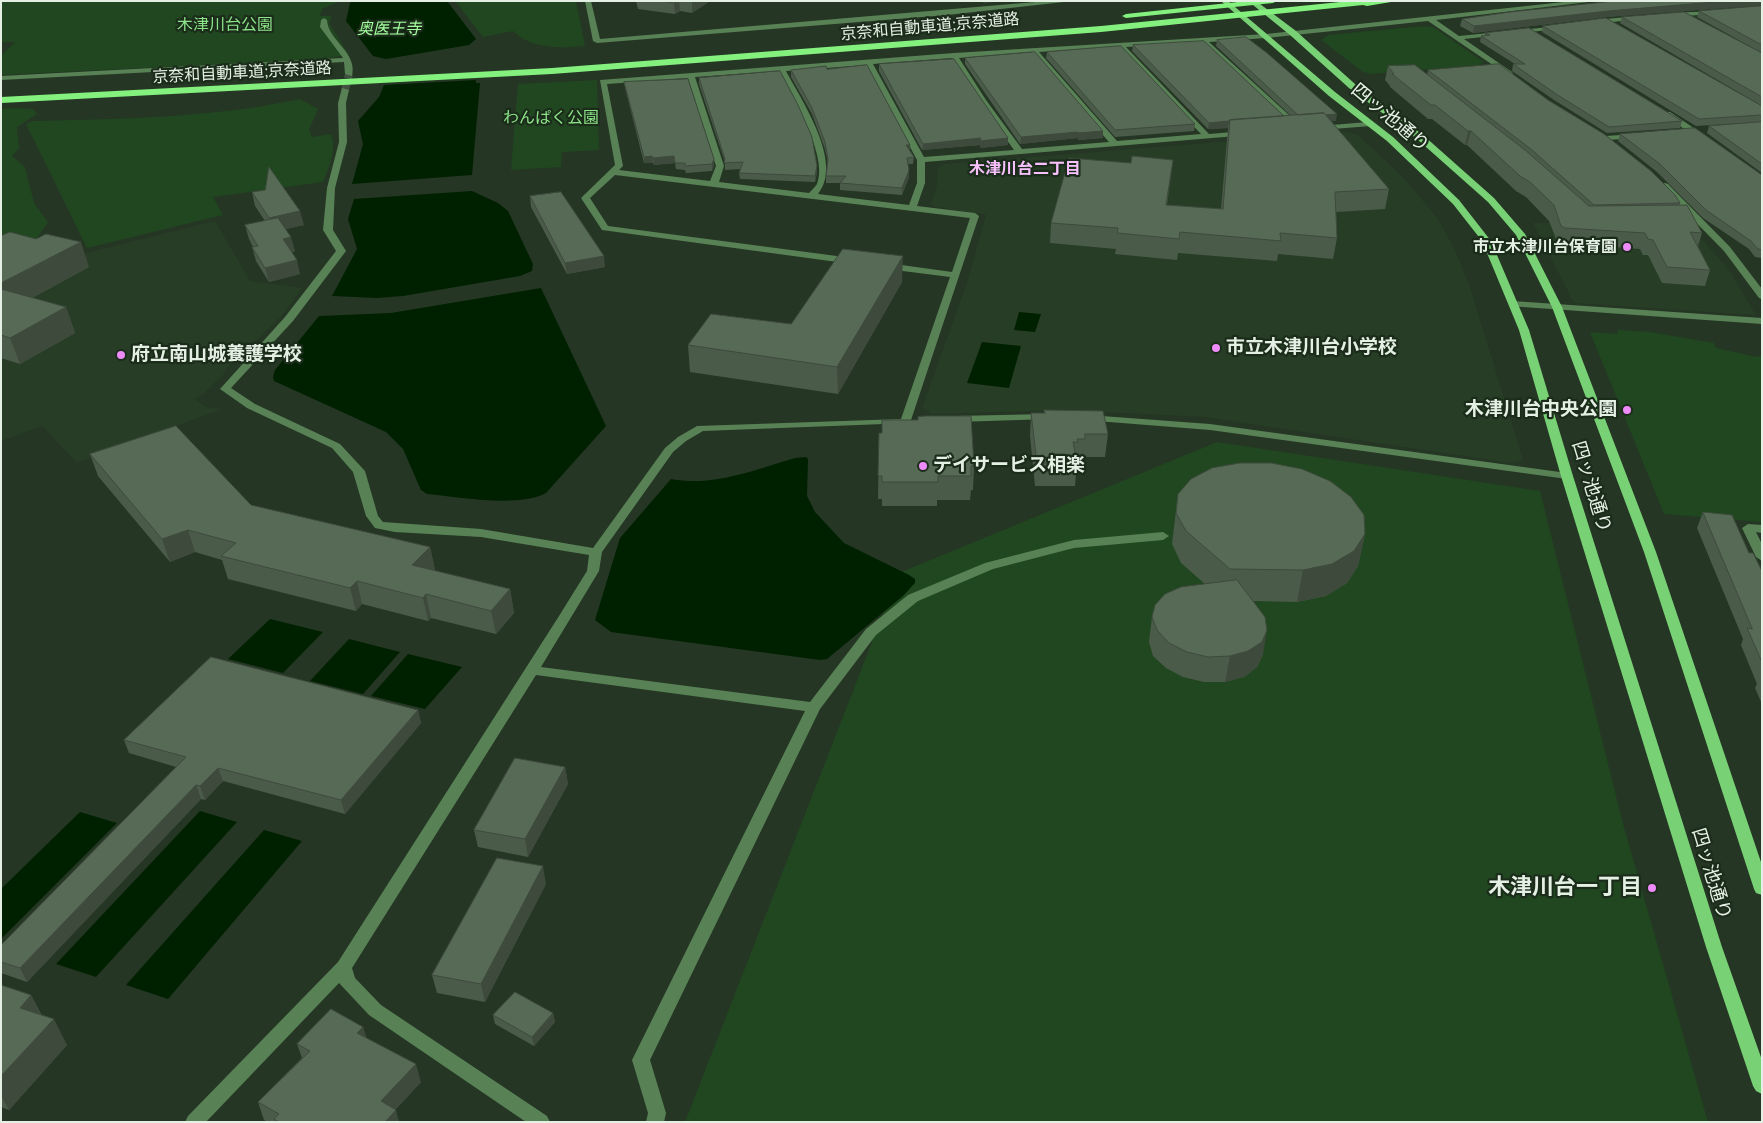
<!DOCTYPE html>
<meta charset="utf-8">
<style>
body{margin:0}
#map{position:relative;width:1763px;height:1123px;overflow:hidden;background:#253624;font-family:"PT Sans Narrow",sans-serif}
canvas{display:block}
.frame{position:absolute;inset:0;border:2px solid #e5f0e4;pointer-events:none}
</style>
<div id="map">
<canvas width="1763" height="1123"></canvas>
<div class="frame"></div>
</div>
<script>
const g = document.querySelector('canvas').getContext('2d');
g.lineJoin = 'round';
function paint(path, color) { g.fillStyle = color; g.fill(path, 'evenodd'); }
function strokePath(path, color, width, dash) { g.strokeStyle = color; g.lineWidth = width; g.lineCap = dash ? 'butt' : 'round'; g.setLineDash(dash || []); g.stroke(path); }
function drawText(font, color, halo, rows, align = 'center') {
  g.font = font + ' "PT Sans Narrow","Noto Sans JP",sans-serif'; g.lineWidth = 4.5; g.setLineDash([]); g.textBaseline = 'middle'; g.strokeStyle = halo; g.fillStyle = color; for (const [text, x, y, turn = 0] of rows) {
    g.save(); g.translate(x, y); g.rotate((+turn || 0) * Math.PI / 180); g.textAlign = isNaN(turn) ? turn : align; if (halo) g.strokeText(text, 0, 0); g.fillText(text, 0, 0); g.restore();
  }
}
const built = new Path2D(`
 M1346 132 1358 135 1403 177 1438 219 1455 250 1470 287 1523 460 1511 463 1204 417 1063 410 932 414 922 408 967 283 986 215 936 207 931 204 937 185 938 168 944 164Z
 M215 221 250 281 302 288 281 317 226 369 224 374 202 395 195 399 206 407 222 409 77 463 42 426 1 441V257H71Z
 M1533 223H1688L1730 271 1756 315 1574 303Z`);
const green = new Path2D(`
 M1 1H340L322 9 320 16H332L329 23 349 55 321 59 1 75V56L15 42H1Z
 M455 1H576L585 46C561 48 532 50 513 31L483 37Z
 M1424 26 1433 27 1484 62 1479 65 1371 74 1363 72 1321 40 1328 35Z
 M597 80 599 150 562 152 561 167 511 170 518 84Z
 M300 99 318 109 309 130 312 137 331 134C337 151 329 166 323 182L213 197 223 215 87 248 26 124 32 121C122 119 211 118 300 99Z
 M16 108 33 109 37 114 17 127 19 148 12 156 25 167 34 203 48 222 37 238 1 257V109Z
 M1617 330 1650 332 1714 343 1716 348 1757 357 1762 355V522L1664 514 1590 332 1618 334Z
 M1217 442 1540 491 1623 824 1708 1122H685L899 573Z`);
const water = new Path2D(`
 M353 1H447L476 39 469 45 386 59 373 56 346 21 350 3Z
 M476 80V83H480L472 175 352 184 363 144 358 121 379 97 384 85Z
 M472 191 498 203 508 211 533 264 532 271 520 276 403 296 377 298 332 296 357 249 348 219 354 199Z
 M541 288 606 426 546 493C518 508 459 497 427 494L421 490 403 449 386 432 274 381 273 377 275 370 319 316 391 313Z
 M1019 312 1041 314 1035 332 1014 330Z
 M982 342 1021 346 1009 388 967 383Z
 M806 457 808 459 807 496 815 512 844 543 909 575 915 579V583L903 596 827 659 820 660 611 632 595 620 620 538 671 479C714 487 754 470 795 458Z
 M270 619 323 632 283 673 228 659Z
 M349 639 400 652 363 694 310 681Z
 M408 654 462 667 425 709 371 696Z
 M200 811 237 822 96 977 56 964Z
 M80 812 117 823 1 939V889Z
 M264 830 302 841 168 999 126 985Z`);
const minorTunnel = new Path2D(`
 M345 90 349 74`);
const minor = new Path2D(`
 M585 1H591L600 39 1047 1H1073L947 15 597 43 593 41Z
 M1573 1H1597L1436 20 1459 36 1560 26 1562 27 1558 29 1464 39 1512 72 1513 74 1509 76 1428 21 1266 38 1209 42 1301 126 1302 128 1298 130 1201 42 1126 47 1209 134 1245 131H1248V135L925 162V183L917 206 975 213 979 216 910 423 703 431 686 441 673 452 602 552 599 571 541 667 810 702 866 629 908 595 985 563 1074 540 1163 532 1169 536 1163 540 1074 548 993 569 918 601 876 635 820 709 650 1060 666 1113 664 1122H646L648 1113 632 1060 805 711 536 675 352 968 355 978 381 1005 547 1116 550 1122H526L369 1015 339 983 206 1122H185L188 1116 338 962 559 616 587 571 589 555 481 537 395 532 375 528 366 516 353 472 332 448 247 408 220 389 285 317 336 251 323 230 327 188 339 142 338 103 342 88 349 90 346 103 347 142 335 188 333 230 346 251 293 321 231 388 255 404 340 444 365 471 378 516 383 522 481 529 593 548 665 448 678 437 697 426 901 419 950 277 887 269 882 266 887 263 952 272 970 218 615 175 590 198 608 226 852 258 857 261 852 264 602 230 581 198 615 165 600 80 954 53 1266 34ZM1118 47 1201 134 1117 141 1039 52ZM1031 52 1109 142 1022 149 986 100 959 58ZM952 58 979 101 1014 150 924 157 873 64ZM866 65 917 160V183L909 205 818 194C844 163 802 101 786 71ZM779 71C792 95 829 157 817 184 815 187 812 190 809 193L719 182 724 166 695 77ZM688 78 716 166 710 181 619 170 623 166 607 84Z
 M1716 11 1717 12 1714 14 1669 17 1666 15 1669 13Z
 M1637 16 1639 17V19L1595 24 1592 22 1595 20Z
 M324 18 327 20C328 41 358 52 352 76L345 74 344 62 1 80V76L343 58 320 27 321 20Z
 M1664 112H1670L1707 137 1700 139 1664 116Z
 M1368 122 1372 124 1371 126 1320 130 1316 128 1320 126Z
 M1635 134 1639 136 1638 138 1606 140 1602 138 1606 136Z
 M1665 183 1668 184 1730 247 1762 289V299L1759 298 1724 251 1662 188V184Z
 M1512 301 1762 318V324L1509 306V302Z
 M1046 414 1050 415 1052 417 1050 419 956 422 950 419 956 416Z
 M1088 415 1210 424 1567 473 1573 476 1567 479 1210 430 1084 420 1082 418Z
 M1748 524 1762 525V533L1756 532 1762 544V561L1756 557 1742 528Z`);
const major = new Path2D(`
 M1221 1H1228L1335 92 1393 137 1459 200 1491 241 1529 330 1573 476 1722 947 1762 1060V1094L1756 1091 1753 1086 1706 947 1561 476 1519 330 1482 241 1453 204 1387 141 1329 96Z
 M1248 1H1256L1296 31 1355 84 1423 135 1494 198 1525 234 1562 307 1656 552 1762 865V895L1756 893 1754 889 1644 552 1552 307 1516 235 1488 202 1417 139 1349 88 1290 35Z`);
const highway = new Path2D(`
 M1247 1H1277L1273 3 1126 18 1122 16 1126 14Z
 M1350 1H1397L1367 6 1363 5 1101 32 552 74 1 103V97L552 68 1101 26Z`);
const wall = new Path2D(`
 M636 1H710L692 13 680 11 675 14 638 9Z
 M1762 1V5L1606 17 1473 33 1460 26 1462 19Z
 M1762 6V53L1697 17 1699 11Z
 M1622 17 1762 53V106L1620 23Z
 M1543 26 1762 106V122L1696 126 1542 32Z
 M1485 33 1682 121 1680 128 1607 133 1554 100 1512 71 1513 64H1515L1480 42 1481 36 1485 35Z
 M1217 40 1336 121H1331L1389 189 1385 209 1336 212 1337 238 1333 259 1278 254 1277 261 1178 253 1177 260 1115 254 1116 249 1050 243 1051 223 1131 163 1173 160 1167 205 1221 209 1228 128 1208 129 1132 51 1133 45 1284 116 1290 115 1216 46Z
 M1047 52 1195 124 1194 131 1115 137 1046 58Z
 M965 58 1103 131V138L1078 140V138L1020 144 965 64Z
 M879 64 1008 145 980 148V145L922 150 879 71Z
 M1388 66 1427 75 1428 70 1680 203V205L1702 233 1698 246 1710 270 1705 286 1662 283 1648 255H1643L1640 249 1561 243 1557 241 1549 221 1526 197 1516 191 1467 145H1465L1432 119H1428L1390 87V86L1385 80Z
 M827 69 910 145V151L914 157 913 164H908L909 177 902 195 840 190V183H826V176L828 163 825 149 812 114 791 77V70Z
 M699 78 817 172 815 182 740 179 739 173 741 169 725 170V162L699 84Z
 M624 82 714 166 712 171 686 173 685 170 676 169 675 163 654 165 653 163H644L625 88Z
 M1762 122V173L1707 133 1709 126Z
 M1620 134 1762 175V258L1755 257 1749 249 1703 218 1657 172 1618 141Z
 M252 192 304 225 286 229 295 251 292 252 300 274 269 282 256 261 252 247H253L249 239 245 225 265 221 255 206Z
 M530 196 605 267 567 274 531 207Z
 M1 236 89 267 32 298 66 307 75 333 20 364 1 358Z
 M902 282 838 394 690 372 688 345 791 324Z
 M1044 410 1108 434 1105 457H1084L1083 462H1077L1075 486H1035L1030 436 1031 413H1044Z
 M879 433 974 466 973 490H971L970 500H937V506H882V499H878Z
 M90 454 251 505 430 547 435 570 434 571 510 589 514 613 496 634 431 618 428 621 362 604 356 611 228 579 222 560 195 552 170 562 98 476Z
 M1178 494 1365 534 1358 566 1347 583 1326 596 1297 602 1254 601 1263 655 1257 667 1244 677 1225 682H1204L1183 677 1166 668 1153 656 1149 642 1152 617 1205 584 1181 563 1172 544Z
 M1703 512 1749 553 1762 571V704L1755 688 1757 684 1741 645 1743 639 1697 528Z
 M418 710 421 723 345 814 223 781 205 800 201 799 27 982 1 973V945L176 767 129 753 124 740Z
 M565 767 568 784 528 857 478 847 474 830Z
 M546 884 485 1002 437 993 432 975Z
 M1 985 31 995 41 1014 67 1045 9 1110 1 1107Z
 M553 1013 555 1022 534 1046 495 1024 493 1015Z
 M363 1027 366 1038 421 1082 395 1110 399 1122H268L264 1120 258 1102 302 1058 297 1044Z`);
const shadedWall = new Path2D(`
 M677 1H679L680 11 675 14 674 3Z
 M692 1H710L692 13Z
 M983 1H1002L983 3Z
 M1727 1H1762V5L1606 17 1473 33 1474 26 1608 11Z
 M1337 114 1336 121 1314 123V116Z
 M1229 121 1228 128 1208 129 1209 123Z
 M1103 131V138L1078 140V138L1020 144 1021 137 1078 132Z
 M1468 131H1471L1467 145H1465Z
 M981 138H1008V145L980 148V145L922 150 923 144Z
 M906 145H910V151Z
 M652 156 653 163H644V157Z
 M674 156 675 163 654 165 653 158Z
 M714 159V166L712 171V164Z
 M817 166V172L815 182V176Z
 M909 170V177L902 195V188Z
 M300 211 304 225 272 232 269 218Z
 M291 237 295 251 287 253 283 239Z
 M81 242 89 267 3 313 1 307V283Z
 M604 256 605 267 567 274 565 263Z
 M903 256 902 282 838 394 837 367Z
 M297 260 300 274 269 282 265 268Z
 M66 307 75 333 20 364 10 338Z
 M188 530 195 552 170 562 162 539Z
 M1365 534 1358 566 1347 583 1326 596 1297 602 1303 570Z
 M430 547 435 570 417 589 412 565Z
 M357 581 362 604 356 611 350 588Z
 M510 589 514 613 496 634 491 611Z
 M426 594 431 618 428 621 423 598Z
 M1267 630 1263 655 1257 667 1244 677 1225 682 1230 656Z
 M418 710 421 723 345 814 341 800Z
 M565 767 568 784 528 857 525 839Z
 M218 768 223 781 205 800 200 786Z
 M196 785 201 799 27 982 20 968Z
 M543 866 546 884 485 1002 481 984Z
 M31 995 44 1022 20 1008Z
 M553 1013 555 1022 534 1046 532 1037Z
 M54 1019 67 1045 9 1110 1 1096V1076Z
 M363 1027 369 1045 357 1033Z
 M416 1064 421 1082 386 1119 381 1101Z
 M396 1110 399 1122H385Z`);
const building = new Path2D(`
 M663 1H677L674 3Z
 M1614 1H1727L1608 11 1474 26 1462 19 1510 12Z
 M1762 6V45L1699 11Z
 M1684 12 1762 53V97L1622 17Z
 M1606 18 1762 106V115L1699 119 1543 26Z
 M1529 28 1682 121 1609 127 1556 94 1513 64H1525L1481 36 1490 35 1485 33Z
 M1246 37 1267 53 1337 114 1326 115 1324 113 1298 115 1217 40Z
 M1204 41 1284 116 1230 120 1229 124V121L1209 123 1133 45Z
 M1121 46 1195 124 1115 130 1047 52Z
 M1035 52 1103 131 1078 133V132L1021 137 965 58Z
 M954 59 1008 138 980 141 981 138 923 144 879 64Z
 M1499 64 1548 100 1604 134 1651 171 1675 195 1680 203 1594 205 1532 150 1428 70Z
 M867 65 910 145H906L914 157 907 158 909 170 902 188 840 183 846 176H826L828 159 825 142 812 108 791 70 826 66 827 69Z
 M1415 65 1525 150 1589 206 1687 205 1702 233 1690 232 1710 270 1667 267 1653 240 1648 239 1645 233 1565 228 1561 226 1554 205 1530 182 1520 176 1471 131H1468L1435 105H1431L1392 74H1394L1388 66Z
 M780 71 798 105 812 137 817 166 815 176 739 173 743 162 724 163 725 159 699 78Z
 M688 79 714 159 712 164 685 166V163H675L674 156 653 158 652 156 644 157 624 82Z
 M1324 113 1389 189 1335 192 1337 238 1280 233 1281 241 1180 232 1179 239 1117 233 1118 228 1051 223 1069 158 1131 163 1132 156 1173 160 1166 205 1223 209 1230 120Z
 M1762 122V164L1709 126Z
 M1695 128 1762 175V250L1758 249 1751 241 1706 210 1660 164 1620 134Z
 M269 167 300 211 269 218 252 192 265 190Z
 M561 192 604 256 565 263 530 196Z
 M278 218 291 237 283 239 297 260 265 268 252 247 258 246 245 225Z
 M10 232 36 239 46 234 81 242 1 283V236Z
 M843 249 903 256 837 367 688 345 711 314 791 324Z
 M1 289 66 307 10 338 1 335Z
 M1044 410 1103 411 1108 434H1085V439H1077L1078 442H1073L1077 463H1037L1031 413H1045Z
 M925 416H971L974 466H971V476H938V482H882V476H878L879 433H882V420H918V417Z
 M176 426 251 505 430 547 412 565 510 589 491 611 426 594 423 598 357 581 350 588 221 556 236 543 188 530 162 539 90 454Z
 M1240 463H1271L1302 469 1330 481 1351 497 1364 515 1365 534 1354 551 1332 564 1303 570 1230 569 1186 531 1176 513 1178 494 1191 479 1212 468Z
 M1703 512 1732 515 1749 553H1753L1762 571V662L1747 628 1752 629Z
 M1237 580 1265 617 1267 630 1262 642 1248 651 1230 656 1208 657 1187 652 1169 643 1157 630 1152 617 1155 605 1165 594 1181 587Z
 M211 657 418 710 341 800 218 768 200 786 196 785 20 968 1 962V945L186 757 124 740Z
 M515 758 565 767 525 839 474 830Z
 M497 858 543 866 481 984 432 975Z
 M1 985 31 995 20 1008 54 1019 1 1076Z
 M515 992 553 1013 532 1037 493 1015Z
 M331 1009 363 1027 357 1033 416 1064 381 1101 396 1110 385 1122H279L274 1119 279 1114 258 1102 310 1051 297 1044Z`);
const markers = [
 [1627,247,5,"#ed8cf9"],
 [1216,348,5,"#ed8cf9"],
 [121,355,5,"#ed8cf9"],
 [1627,410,5,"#ed8cf9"],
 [923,466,5,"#ed8cf9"],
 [1652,888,5,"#ed8cf9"]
];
const farParknames = [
 ["木津川台公園",225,25],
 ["わんぱく公園",551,118]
];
const farStreetnames = [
 ["京奈和自動車道;京奈道路",930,27,-5],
 ["京奈和自動車道;京奈道路",242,73,-3]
];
const farWaternames = [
 ["奥医王寺",389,29]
];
const farNeighbourhoodnames = [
 ["木津川台二丁目",1025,169]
];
const farPoinames = [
 ["市立木津川台保育園",1617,247]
];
const streetNames = [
 ["四ッ池通り",1390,118,40],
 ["四ッ池通り",1591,487,73],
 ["四ッ池通り",1711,874,73]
];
const poiNames = [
 ["市立木津川台小学校",1226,348],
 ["府立南山城養護学校",131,355],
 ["木津川台中央公園",1617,410,"right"],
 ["デイサービス相楽",933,466]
];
const nearPoinames = [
 ["木津川台一丁目",1642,888]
];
paint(built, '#273d25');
paint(green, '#214720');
paint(water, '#002100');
strokePath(minorTunnel, '#425241', 8, [8, 4]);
paint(minor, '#588255');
paint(major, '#78d174');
paint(highway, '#84f17f');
paint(wall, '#4b5b4a');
paint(shadedWall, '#3d4a3c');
paint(building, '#576a56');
strokePath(building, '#3d4a3c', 1);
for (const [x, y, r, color] of markers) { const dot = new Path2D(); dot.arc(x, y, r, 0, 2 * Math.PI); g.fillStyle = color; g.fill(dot); strokePath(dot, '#1b2c1a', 2); }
drawText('16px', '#8ce488', '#1b2c1a', farParknames);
drawText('16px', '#e5f0e4', '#1b2c1a', farStreetnames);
drawText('italic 16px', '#a3fc9e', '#1b2c1a', farWaternames);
drawText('bold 16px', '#f8c1fe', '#1b2c1a', farNeighbourhoodnames);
drawText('bold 16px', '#e5f0e4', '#1b2c1a', farPoinames, 'right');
drawText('19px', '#e5f0e4', '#1b2c1a', streetNames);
drawText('bold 19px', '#e5f0e4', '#1b2c1a', poiNames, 'left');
drawText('bold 22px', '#e5f0e4', '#1b2c1a', nearPoinames, 'right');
</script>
